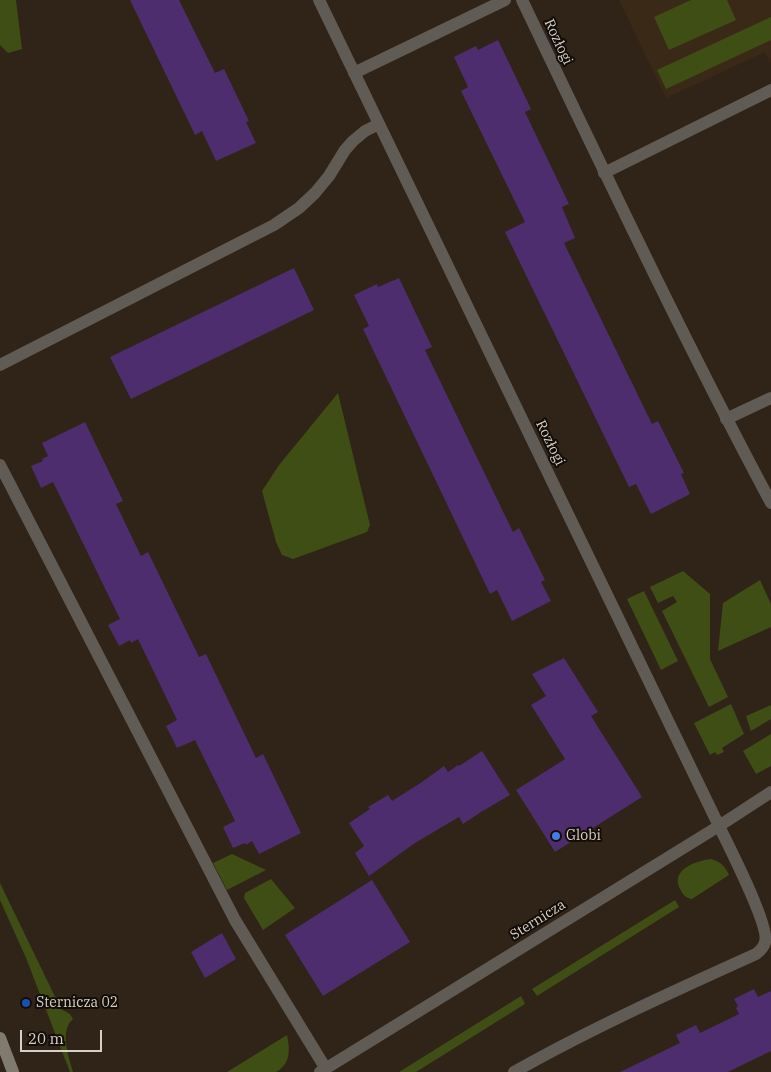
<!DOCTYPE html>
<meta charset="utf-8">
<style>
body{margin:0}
#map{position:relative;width:771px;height:1072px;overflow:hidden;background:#302317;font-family:"IBM Plex Serif",serif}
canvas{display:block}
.scale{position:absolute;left:20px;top:1030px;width:82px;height:22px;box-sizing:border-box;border:2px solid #d8d0c8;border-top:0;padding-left:6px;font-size:15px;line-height:18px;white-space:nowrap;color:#d8d0c8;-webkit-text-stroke:4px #130d08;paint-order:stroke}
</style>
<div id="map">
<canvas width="771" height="1072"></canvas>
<div class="scale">20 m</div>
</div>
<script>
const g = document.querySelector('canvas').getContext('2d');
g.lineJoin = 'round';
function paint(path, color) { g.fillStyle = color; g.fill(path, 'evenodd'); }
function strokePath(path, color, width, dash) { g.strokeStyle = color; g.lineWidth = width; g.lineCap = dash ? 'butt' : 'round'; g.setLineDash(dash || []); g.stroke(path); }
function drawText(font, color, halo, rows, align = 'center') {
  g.font = font + ' "IBM Plex Serif",serif'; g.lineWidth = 4; g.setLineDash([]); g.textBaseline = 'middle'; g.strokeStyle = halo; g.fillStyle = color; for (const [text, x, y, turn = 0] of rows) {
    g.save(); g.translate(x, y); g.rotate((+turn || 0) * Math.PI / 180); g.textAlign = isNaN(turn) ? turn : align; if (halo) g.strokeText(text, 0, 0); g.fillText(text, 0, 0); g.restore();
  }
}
const built = new Path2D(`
 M619 0H771V64L765 52 666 98Z`);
const green = new Path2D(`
 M0 0H16L22 49 8 53 0 45Z
 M691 0H727L736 20 669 50 654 17Z
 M771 17V40L666 89 657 70Z
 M338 393 370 525 367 532 293 559 282 555 276 542 262 491 279 465Z
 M683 571 710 594V659L728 697 709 707 662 611 677 602 673 596 658 603 650 587Z
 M760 580 771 604V627L718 651 723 603Z
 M644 591 678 661 661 670 627 599Z
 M731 704 744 734 722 748 724 752 717 755 715 752 710 755 694 723Z
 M771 705V719L751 731 746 716Z
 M771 734V766L756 774 743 751Z
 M232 854 266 870 227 890 213 863Z
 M711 859C721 862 725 866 729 875L692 899C686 898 683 895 680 889 670 870 695 861 711 859Z
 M271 879 295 908 263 930 244 898 245 893Z
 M0 883 61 1009 70 1014 73 1019C59 1031 69 1057 73 1072H70L26 958 0 900Z
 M675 900 679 907 537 996 532 989Z
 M521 996 525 1004 416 1072H399Z
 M287 1035C290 1049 291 1064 276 1072H227Z`);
const building = new Path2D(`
 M130 0H179L215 73 224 69 249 121 246 122 256 143 216 161 202 131 195 135Z
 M498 40 531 109 525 112 569 204 562 207 575 238 564 243 652 424 658 421 684 473 681 474 690 494 651 514 636 484 629 487 505 232 525 222 461 91 468 87 454 57 476 46 478 50Z
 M294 268 314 310 131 399 110 357Z
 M399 278 432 347 425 350 513 532 519 528 545 580 541 582 551 601 512 621 497 590 490 594 363 329 369 326 354 295 377 284 378 287Z
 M85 422 123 501 116 504 141 556 148 552 199 657 206 654 256 758 263 754 301 833 259 854 252 841 246 845 245 843 233 848 223 827 235 821 195 740 177 748 166 726 177 720 138 639 131 643 130 640 119 646 108 625 120 619 53 482 41 488 31 466 43 461 42 459 48 456 42 443Z
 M564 658 598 712 591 716 642 797 555 852 516 790 565 759 531 705 546 696 532 674Z
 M482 751 510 795 481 812 463 824 459 817 415 843 369 876 355 853 364 846 349 823 370 809 368 807 388 795 392 801 422 782 444 766 448 772 458 765 459 766Z
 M372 880 410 942 323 996 285 935Z
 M222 933 236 959 205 978 191 952Z
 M754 989 758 997 771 991V1051L728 1072H620L680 1043 676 1035 696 1025 700 1033 739 1014 736 1008 738 1006 734 999Z`);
const service = new Path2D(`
 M514 1072C592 1028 674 991 756 954 760 951 764 947 765 942 770 926 728 845 719 826`);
const minor = new Path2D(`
 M319 0 719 826
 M522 0C603 169 683 338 771 503
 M354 73 505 0
 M604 173 771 90
 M0 365 274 225 299 208 315 193 329 176 345 150 353 141 365 131 379 124
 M726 419 771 398
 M0 465 235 920 326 1069
 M320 1072 719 826 771 792`);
const secondary = new Path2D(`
 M0 1038 13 1072`);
const markers = [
 [556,836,5,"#3f7fe0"],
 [26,1003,5,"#1a4fb4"]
];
const streetNames = [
 ["Rozłogi",558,42,65],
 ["Rozłogi",550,443,64],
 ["Sternicza",538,920,-32]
];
const poiNames = [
 ["Globi",566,836],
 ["Sternicza 02",36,1003]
];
paint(built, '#3b2917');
paint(green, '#3f4e15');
paint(building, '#4d2d6d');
strokePath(service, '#605c55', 12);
strokePath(minor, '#605c55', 12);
strokePath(secondary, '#817b6f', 12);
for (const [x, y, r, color] of markers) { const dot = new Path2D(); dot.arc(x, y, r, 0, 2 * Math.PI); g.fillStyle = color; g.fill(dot); strokePath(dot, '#130d08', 2); }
drawText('14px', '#d8d0c8', '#130d08', streetNames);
drawText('14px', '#d8d0c8', '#130d08', poiNames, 'left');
</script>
